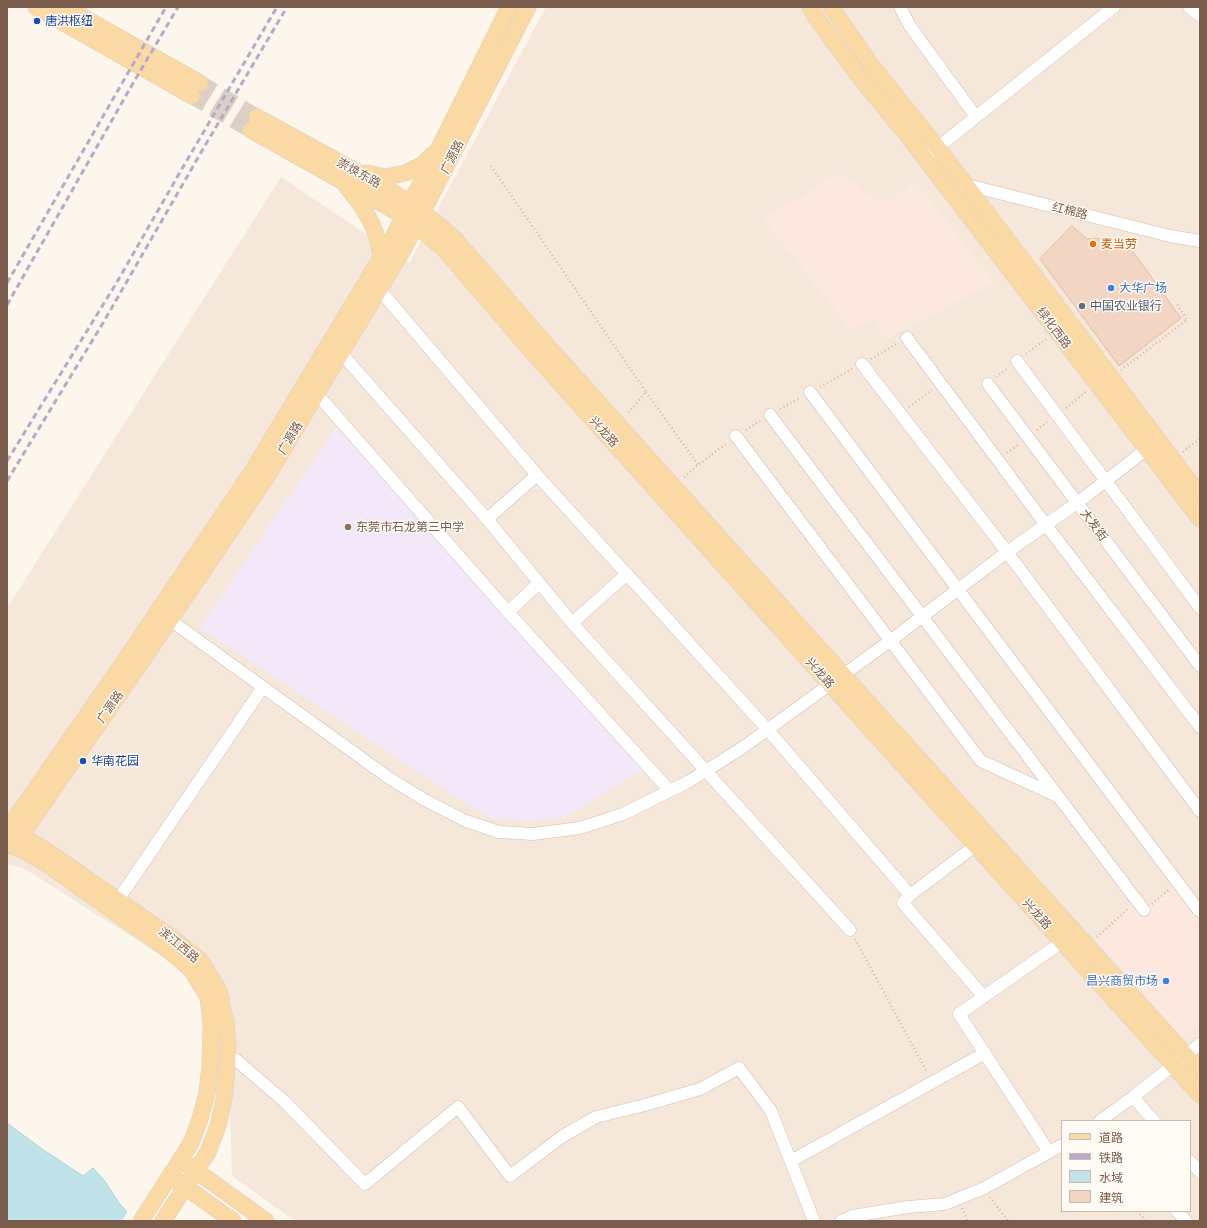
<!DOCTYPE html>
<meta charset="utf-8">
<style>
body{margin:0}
#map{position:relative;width:1207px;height:1228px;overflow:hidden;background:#fdf6ec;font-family:Commissioner,"Noto Sans SC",sans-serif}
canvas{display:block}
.frame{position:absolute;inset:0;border:8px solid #7a5c4d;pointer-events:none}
.legend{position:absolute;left:1061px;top:1120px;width:130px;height:92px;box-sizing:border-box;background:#fffaf3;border:1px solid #cabbb1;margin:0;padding:5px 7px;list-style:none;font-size:12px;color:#7a5c4d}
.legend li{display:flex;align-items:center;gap:8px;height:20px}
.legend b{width:20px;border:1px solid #cabbb1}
</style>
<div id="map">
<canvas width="1207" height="1228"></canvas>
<div class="frame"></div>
<ul class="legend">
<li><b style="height:5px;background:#fbd9a5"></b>道路</li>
<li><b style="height:5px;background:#b9a8c9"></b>铁路</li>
<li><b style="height:11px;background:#bfe3e8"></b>水域</li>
<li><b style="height:11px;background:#f3d5c3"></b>建筑</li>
</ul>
</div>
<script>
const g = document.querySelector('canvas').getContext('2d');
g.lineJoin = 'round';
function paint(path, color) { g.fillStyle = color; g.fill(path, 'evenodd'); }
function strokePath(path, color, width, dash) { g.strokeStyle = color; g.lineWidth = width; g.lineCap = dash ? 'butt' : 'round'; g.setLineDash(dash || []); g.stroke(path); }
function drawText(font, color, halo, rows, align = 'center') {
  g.font = font + ' Commissioner,"Noto Sans SC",sans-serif'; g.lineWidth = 3; g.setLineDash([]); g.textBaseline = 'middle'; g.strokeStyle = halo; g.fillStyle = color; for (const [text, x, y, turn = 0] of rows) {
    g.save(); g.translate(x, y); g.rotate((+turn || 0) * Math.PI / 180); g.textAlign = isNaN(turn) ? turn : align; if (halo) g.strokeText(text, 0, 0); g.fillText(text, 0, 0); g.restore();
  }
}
const residential = new Path2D(`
 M546 7H1200V1221H295L232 1176 229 1074 235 1059 213 1015 193 985 170 961 23 868 7 864V608L281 177 409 263ZM1062 1121H1190V1211H1062Z`);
const commercial = new Path2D(`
 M834 174 846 178 877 200 882 201 892 200 915 181 994 282 886 339 872 319 852 331 764 220 793 198 797 201Z
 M1178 883 1200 910V1023L1182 1037 1096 939 1137 901 1144 910Z`);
const education = new Path2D(`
 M336 427 645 768 564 818 529 822 489 817 469 805 200 628Z`);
const water = new Path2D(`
 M7 1123 42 1149 83 1176 93 1168 104 1180 119 1203 135 1221H7Z`);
const pier = new Path2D(`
 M128 1211 137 1220V1221H122Z`);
const building = new Path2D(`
 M1072 226 1087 239 1123 238 1181 318 1119 366 1040 259Z`);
const majorTunnel = new Path2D(`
 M200 83 257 117
 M192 96 251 130`);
const path = new Path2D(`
 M491 166 646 392 627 414
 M1026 354 1046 339
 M871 359 898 343
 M1121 370 1187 320 1177 304
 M996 377 1008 368
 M820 387 852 369
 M646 392 698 465
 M909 407 932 390
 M1066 408 1087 391
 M780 409 800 398
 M746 430 760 421
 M1037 430 1047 422
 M1183 452 1200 438
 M1007 453 1019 444
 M684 477 698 465 727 443
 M1152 904 1170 889
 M1097 937 1129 908
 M855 939 927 1072
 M990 1197 1008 1221
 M962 1208 967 1221
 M1137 1211 1146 1221`);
const minor = new Path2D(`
 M900 7 910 26 976 117
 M1189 7 1200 16
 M932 152 1114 7
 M963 184 1170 236 1200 241
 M379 289 537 475 768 730 910 895
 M907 338 1046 525 1200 727
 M341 353 487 519 572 623 850 930
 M1017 361 1200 608
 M862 364 1007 552 1200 811
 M988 384 1200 666
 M810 392 1199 911
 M317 394 508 612 670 791
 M770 415 1144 910
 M736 436 981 761 1055 795
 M487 519 537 475
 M508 612 539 583
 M170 620 389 778 423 799 466 821 499 832 533 834 580 828 623 814 688 782 742 748 890 641 1007 552 1077 503 1147 449
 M572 623 627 574
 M975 846 910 895 903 903 984 997
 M118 900 263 687
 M235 1059 284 1101 365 1184 458 1107 510 1176 563 1136 596 1117 645 1105 700 1089 739 1068 771 1111 814 1221
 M1133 1097 1154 1121
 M1100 1121 1133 1097 1200 1044
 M1049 1152 959 1014 1062 942
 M791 1161 985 1053
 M1190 1161 1200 1172
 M1177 1211 1186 1221
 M841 1221 853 1216 908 1207 945 1204 984 1188 1062 1145`);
const major = new Path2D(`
 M36 7 192 96
 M65 7 200 83
 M810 7 817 19 858 75 908 136 1200 519
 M831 7 872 66 938 148 1200 495
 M257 117 390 190 423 212 454 238 546 344 673 486 1200 1071
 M251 130 404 216 443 248 534 354 812 664 1200 1095
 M367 173 386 177 405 173 422 165 433 154
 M347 187C359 202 372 219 377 238 379 244 380 251 381 257
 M7 830 126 659 255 467 391 241 439 148 509 7
 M12 835 29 840 47 851 171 937 200 960 219 991 226 1023 228 1043 227 1068 224 1099 218 1126 208 1152 163 1221
 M7 844 22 850 41 860 164 947 191 969 208 997 211 1023 210 1066 207 1093 200 1119 191 1143 141 1221
 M14 846 138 667 268 475 403 250 528 7
 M188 1165 266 1221
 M177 1181 233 1221`);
const rail = new Path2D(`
 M7 283 166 7
 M7 305 132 85 178 7
 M7 461 117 282 183 167 277 7
 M7 481 103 323 203 149 287 7`);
const markers = [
 [37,21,4,"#1a4fb4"],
 [1093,244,4,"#e8710a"],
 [1111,288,4,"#3f7fe0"],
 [1082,306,4,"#5c6f8a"],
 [348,527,4,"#8d6e63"],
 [83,761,4,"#1a4fb4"],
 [1166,981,4,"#3f7fe0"]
];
const transitNames = [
 ["唐洪枢纽",45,21],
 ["华南花园",91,761]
];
const streetNames = [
 ["广源路",452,157,-63],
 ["崇焕东路",359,173,29],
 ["红棉路",1070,211,14],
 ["绿化西路",1054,328,53],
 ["兴龙路",604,432,48],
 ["广源路",290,438,-59],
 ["大发街",1094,525,53],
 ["兴龙路",820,673,48],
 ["广源路",110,707,-55],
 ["兴龙路",1037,914,48],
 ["滨江西路",179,945,39]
];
const foodNames = [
 ["麦当劳",1101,244]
];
const shopNames = [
 ["大华广场",1119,288],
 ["昌兴商贸市场",1158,981,"right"]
];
const serviceNames = [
 ["中国农业银行",1090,306]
];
const educationNames = [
 ["东莞市石龙第三中学",356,527]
];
paint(residential, '#f5e8da');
paint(commercial, '#fde8e0');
paint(education, '#f3e8fa');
paint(water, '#bfe3e8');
strokePath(water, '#a5d3da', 1);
paint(pier, '#fdf6ec');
paint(building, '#f3d5c3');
strokePath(building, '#e6bba3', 1);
strokePath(majorTunnel, '#dcd0c4', 16, [16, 8]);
strokePath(minor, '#d1beb0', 13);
strokePath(major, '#dad1cd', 17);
strokePath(path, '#d9b8a5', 2.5, [1, 3]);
strokePath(minor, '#fff', 12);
strokePath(major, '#fbd9a5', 16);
strokePath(rail, '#b9a8c9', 3, [6, 4]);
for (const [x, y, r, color] of markers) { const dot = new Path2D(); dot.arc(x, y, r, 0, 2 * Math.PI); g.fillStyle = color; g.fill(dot); strokePath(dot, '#fffaf3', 1.5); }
drawText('12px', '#164399', '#fffaf3', transitNames, 'left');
drawText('12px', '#7a5c4d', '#fffaf3', streetNames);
drawText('12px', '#c56008', '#fffaf3', foodNames, 'left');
drawText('12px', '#366cbe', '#fffaf3', shopNames, 'left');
drawText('12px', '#4e5e75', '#fffaf3', serviceNames, 'left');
drawText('12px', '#785e54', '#fffaf3', educationNames, 'left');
</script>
